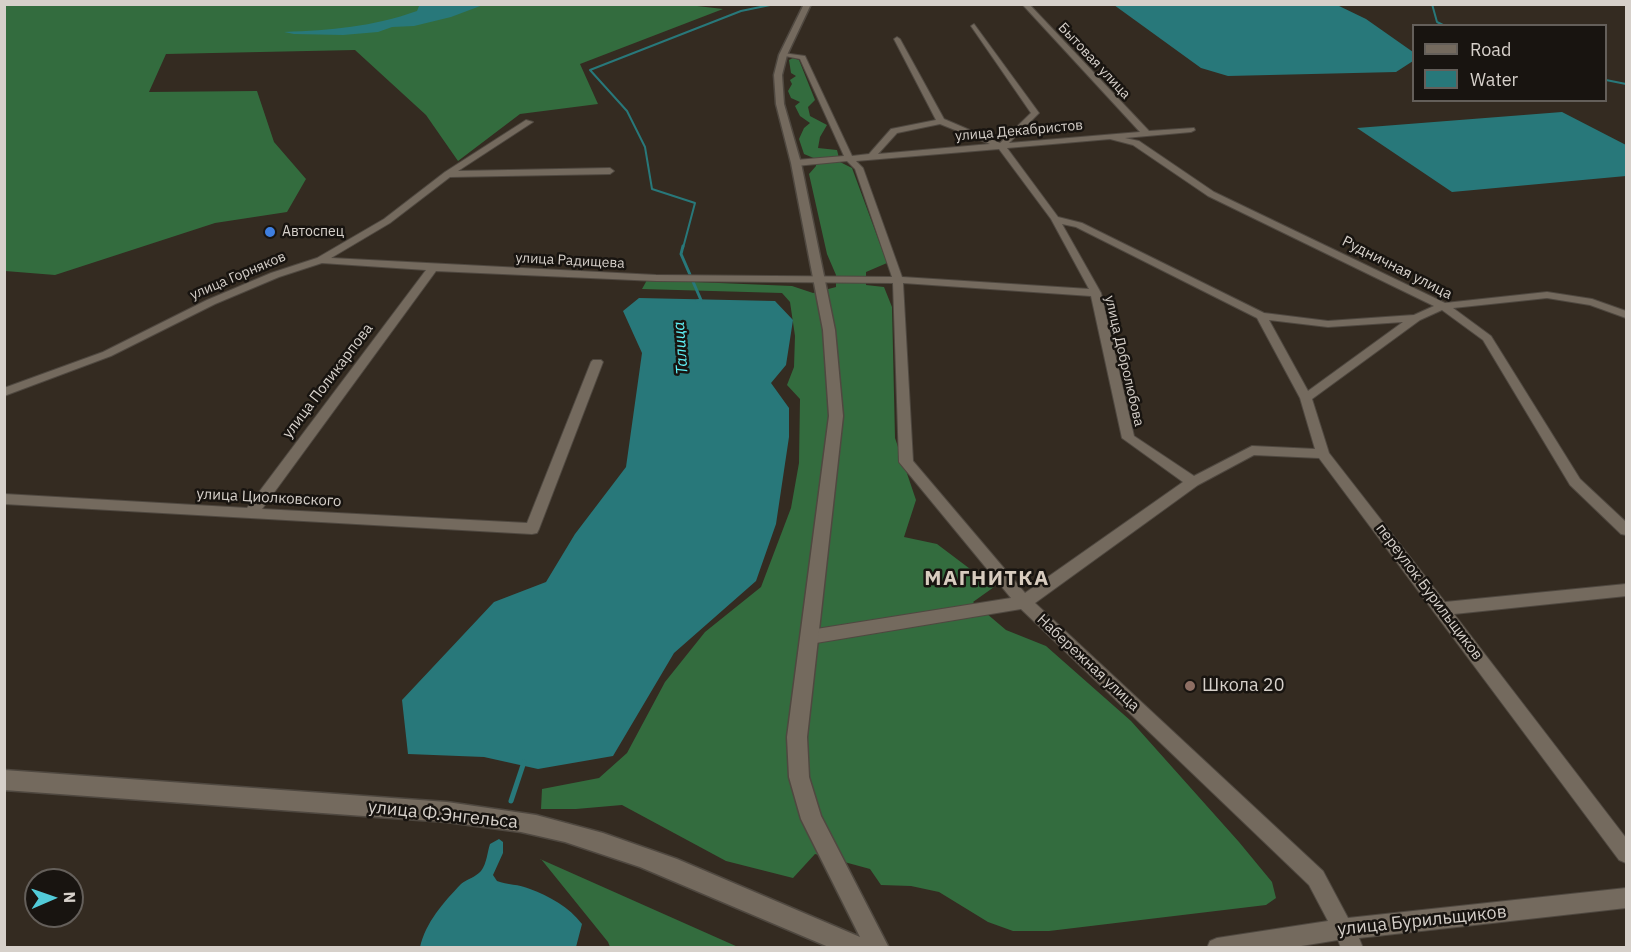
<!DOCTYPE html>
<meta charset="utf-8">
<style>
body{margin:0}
#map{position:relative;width:1631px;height:952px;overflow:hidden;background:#342b21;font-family:"IBM Plex Sans",sans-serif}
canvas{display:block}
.frame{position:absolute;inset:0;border:6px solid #d6d0ca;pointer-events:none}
.legend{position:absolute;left:1412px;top:24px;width:195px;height:78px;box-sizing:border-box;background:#181410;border:2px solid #645f5a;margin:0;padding:8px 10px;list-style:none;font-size:18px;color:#d6d0ca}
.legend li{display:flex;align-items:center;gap:12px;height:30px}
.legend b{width:30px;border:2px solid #645f5a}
.north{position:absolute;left:24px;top:868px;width:60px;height:60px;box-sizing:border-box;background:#181410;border:2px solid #645f5a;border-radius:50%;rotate:88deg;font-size:16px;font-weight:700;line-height:24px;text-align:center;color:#d6d0ca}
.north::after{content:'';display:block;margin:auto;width:21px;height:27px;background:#52cbd8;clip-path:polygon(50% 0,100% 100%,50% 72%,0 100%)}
</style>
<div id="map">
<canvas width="1631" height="952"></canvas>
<div class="frame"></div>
<ul class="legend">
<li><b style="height:8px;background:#746a5e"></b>Road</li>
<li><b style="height:16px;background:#28787a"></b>Water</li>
</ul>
<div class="north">N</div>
</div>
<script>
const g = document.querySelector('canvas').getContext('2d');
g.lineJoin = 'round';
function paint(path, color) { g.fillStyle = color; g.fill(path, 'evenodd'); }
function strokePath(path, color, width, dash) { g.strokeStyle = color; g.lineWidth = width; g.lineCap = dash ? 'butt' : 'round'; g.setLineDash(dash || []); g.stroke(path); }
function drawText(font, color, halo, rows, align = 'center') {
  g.font = font + ' "IBM Plex Sans",sans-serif'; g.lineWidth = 5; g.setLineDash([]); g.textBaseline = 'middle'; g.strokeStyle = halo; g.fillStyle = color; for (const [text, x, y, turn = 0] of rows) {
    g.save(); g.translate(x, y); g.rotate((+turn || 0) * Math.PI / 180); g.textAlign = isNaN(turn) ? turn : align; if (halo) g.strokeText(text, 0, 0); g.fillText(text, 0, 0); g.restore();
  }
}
const forest = new Path2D(`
 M680 4 723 9 580 64 598 104 520 114 458 161 426 115 355 50 166 54 149 92 257 91 274 142 306 179 287 212 215 223 55 275 5 271 4 5Z
 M793 58 799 60 815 100 808 107 810 116 827 125 820 137 818 148 837 150 840 162 852 168 887 263 866 272V285L884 287 892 307 895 438 916 500 904 537 937 544 994 587 973 602 1006 630 1046 646 1131 721 1239 842 1272 882 1276 898 1266 905 1049 931H1013L988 922 939 892 911 886 881 885 870 869 815 854 793 878 726 861 622 805 576 809H541L542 789 599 778 627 753 665 682 705 632 761 587 791 508 799 463 800 399 787 385 794 367 795 336 790 302 782 293 642 289 647 280 792 286 813 293 836 287V275L827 254 809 174 816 166V159L804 154 799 139 804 128 810 123 800 116 795 106 800 102 791 98 788 91 792 84 790 80 796 76 791 73 789 60Z
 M541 859H540L738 947H610L608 942Z`);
const water = new Path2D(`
 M426 5H483L451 17 414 26 392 27 378 32 343 35 294 34 284 32C331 30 372 27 417 11L419 6Z
 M1114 5H1337L1366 19 1413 52V61L1396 72 1228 76 1201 68Z
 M1562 112 1626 145V176L1452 192 1357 128Z
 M639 298 775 301 793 320 786 365 771 383 789 408V437L776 524 756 581 674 653 613 756 538 769 484 757 408 754 402 700 494 602 546 582 575 534 626 467 642 353 623 311Z
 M499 839 503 842V853L493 875 497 881C507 885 519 884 530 889 549 896 569 907 582 924L576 947H420C426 922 443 903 461 884 467 879 476 877 481 871 487 863 487 853 490 844Z`);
const streamFar2 = new Path2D(`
 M1432 4 1437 22 1445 26
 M1606 80 1626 84
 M683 248 695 203 652 189 645 147 627 111 590 70 741 11 775 4`);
const streamFar1 = new Path2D(`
 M683 246 681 254 701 300 697 301`);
const stream = new Path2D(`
 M511 801 524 762`);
const minor = new Path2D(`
 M1022 4H1029L1149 131 1194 128 1195 130 1191 132 1125 138 1139 141 1214 192 1445 303 1547 292 1592 299 1626 311V318L1590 305 1547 298 1453 308 1491 336 1580 479 1626 522V535L1621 534 1570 485 1483 340 1442 310 1420 320 1312 399 1329 453 1445 602 1626 584V596L1454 614 1626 838V863L1619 860 1319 458 1254 455 1198 485 1035 603 1323 871 1348 918 1626 888V908L1359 938 1363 948H1341L1338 940 1289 948H1207L1210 941 1217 938 1328 921 1309 885 1021 609 810 644 804 642 802 637 804 632 810 630 1011 598 899 462 893 283 656 281 436 271 262 509 527 523 591 362 593 360H601L603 362 539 529 537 533 532 534 4 504V494L247 508 426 270 322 263 279 277 215 304 111 356 4 396V388L103 352 207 300 271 273 317 258 384 219 445 172 526 120 533 122 458 171 610 168 614 171 610 174 450 177 390 223 331 258 656 275 892 277 855 169 847 161 796 166 792 163 796 160 844 156 800 59 780 55 783 53 805 56 852 156 869 154 891 129 936 120 894 39 897 37 900 39 944 119 1000 143 1031 113 971 26 974 24 1039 113 1009 143 1140 132ZM940 124 990 144 878 154 897 133ZM1110 139 1133 145 1208 196 1434 306 1414 315 1328 321 1264 313 1082 223 1058 217 1007 148ZM999 149 1051 219 1089 289 902 277 863 168 856 161ZM1062 224 1076 227 1257 318 1300 398 1315 449 1252 446 1194 476 1134 436 1101 293ZM903 283 1091 296 1122 438 1183 482 1025 593 913 461ZM1269 320 1328 327 1403 322 1308 391Z`);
const tertiary = new Path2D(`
 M804 4H811L787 55 782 75 784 104 801 163 835 330 843 416 807 737 809 777 821 816 889 948H831L640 867 565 842 521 832 447 822 4 790V770L447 802 536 815 603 833 677 859 860 937 801 819 789 777 787 737 829 416 823 330 791 163 776 104 774 75 779 55Z`);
const markers = [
 [270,232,6,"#3f7fe0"],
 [1190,686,6,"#8d6e63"]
];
const farStreetnames = [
 ["Бытовая улица",1094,61,47],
 ["улица Декабристов",1019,131,-5],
 ["улица Радищева",570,261,3],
 ["улица Горняков",238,276,-23],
 ["улица Добролюбова",1124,361,77]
];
const farPoinames = [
 ["Автоспец",282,232]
];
const streetNames = [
 ["Рудничная улица",1397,268,27],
 ["улица Поликарпова",328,381,-53],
 ["улица Циолковского",269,498,3],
 ["переулок Бурильщиков",1429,592,53],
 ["Набережная улица",1088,663,43]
];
const waterNames = [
 ["Талица",681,348,-94]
];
const nearPoinames = [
 ["Школа 20",1202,686]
];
const nearStreetnames = [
 ["улица Ф.Энгельса",443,815,6],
 ["улица Бурильщиков",1422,921,-6]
];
const districtNames = [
 ["МАГНИТКА",987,579]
];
paint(forest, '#336c3e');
paint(water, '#28787a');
strokePath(streamFar2, '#28787a', 2);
strokePath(streamFar1, '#28787a', 3);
strokePath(stream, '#28787a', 5);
strokePath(minor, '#4f4840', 2);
strokePath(tertiary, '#4f4840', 3);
paint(minor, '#746a5e');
paint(tertiary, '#746a5e');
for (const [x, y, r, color] of markers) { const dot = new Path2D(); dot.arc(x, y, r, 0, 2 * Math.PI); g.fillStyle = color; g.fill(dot); strokePath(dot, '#181410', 2); }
drawText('14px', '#d6d0ca', '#181410', farStreetnames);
drawText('14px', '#d6d0ca', '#181410', farPoinames, 'left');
drawText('15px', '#d6d0ca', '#181410', streetNames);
drawText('italic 16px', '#60f3f8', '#181410', waterNames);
drawText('18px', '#d6d0ca', '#181410', nearPoinames, 'left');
drawText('18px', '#d6d0ca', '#181410', nearStreetnames);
g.letterSpacing = '1.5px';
drawText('bold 21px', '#d8ccbf', '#181410', districtNames);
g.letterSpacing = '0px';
</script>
